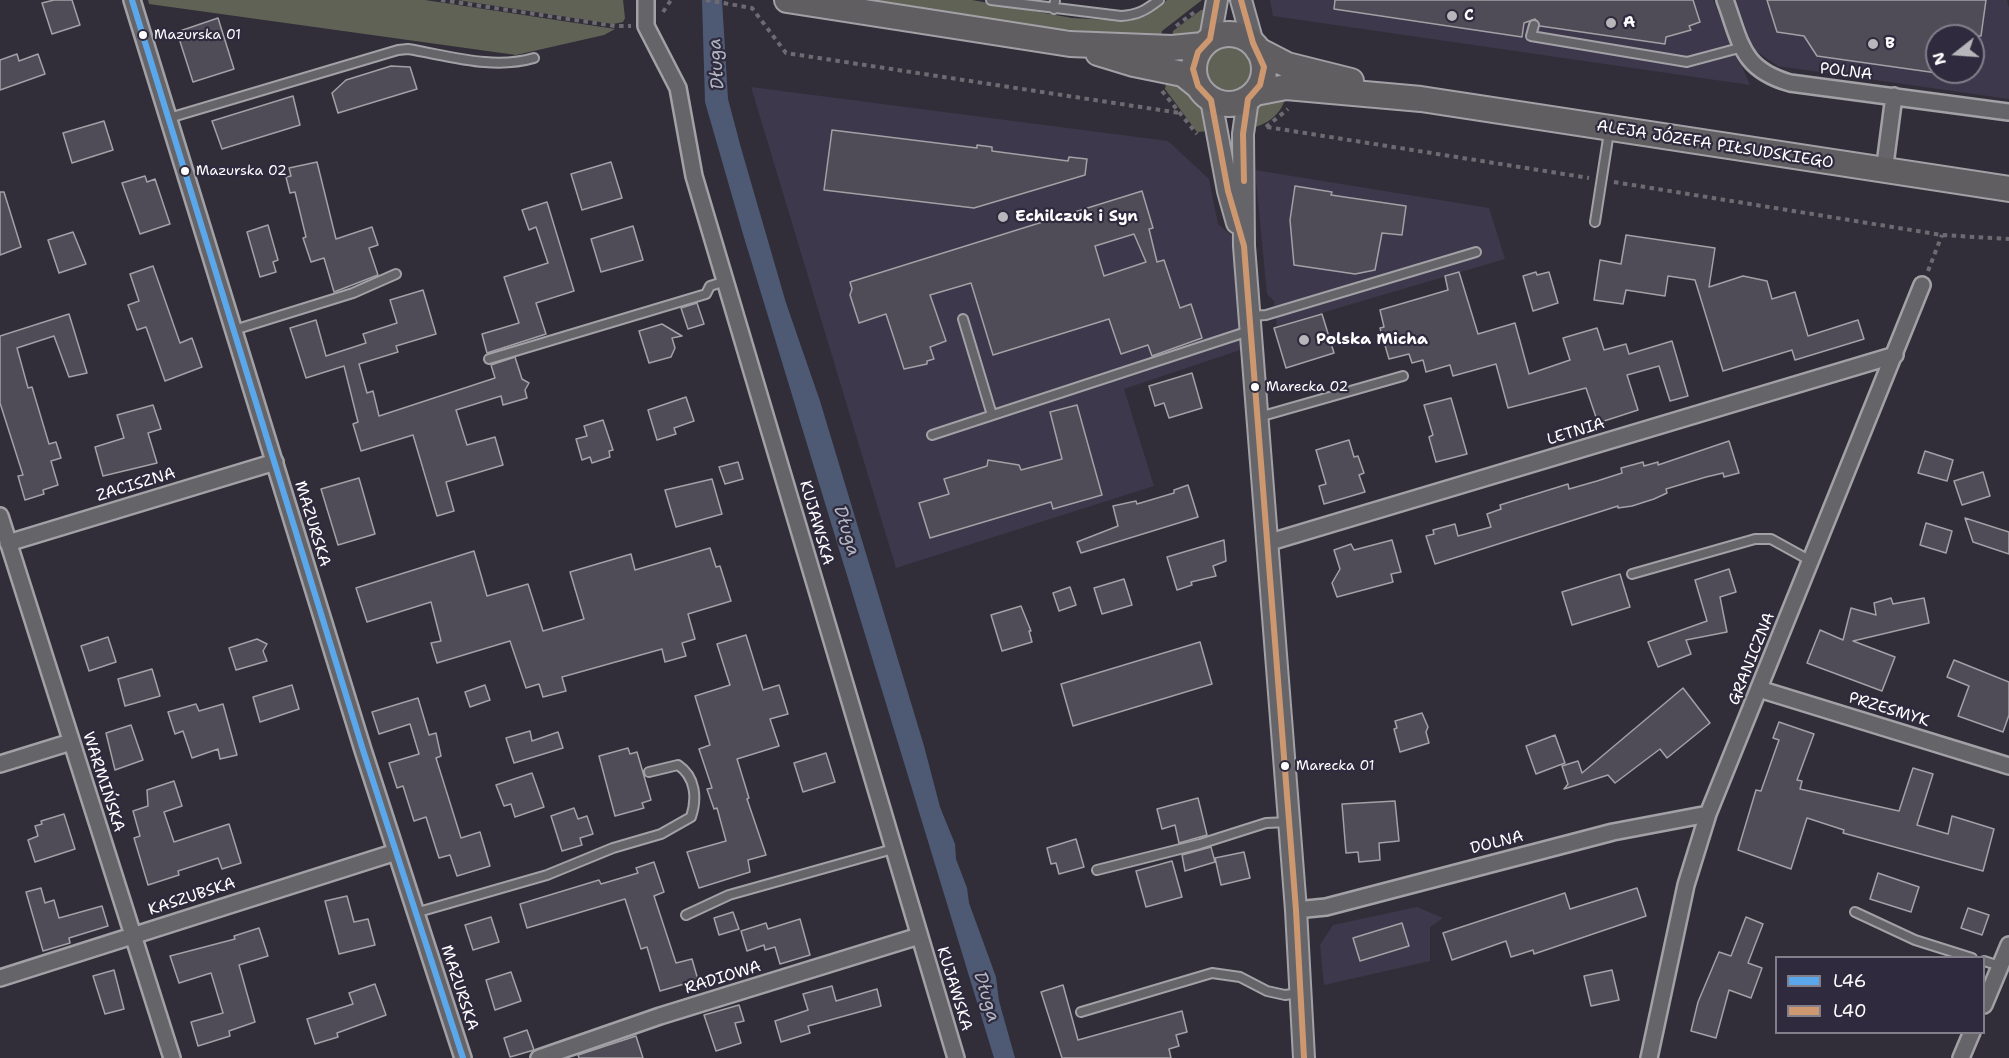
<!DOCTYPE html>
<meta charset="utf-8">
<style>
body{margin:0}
#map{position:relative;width:2009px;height:1058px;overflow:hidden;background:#312e39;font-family:"Shantell Sans",sans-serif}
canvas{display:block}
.legend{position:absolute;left:1775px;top:956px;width:210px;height:78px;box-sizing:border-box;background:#2f2a3d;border:2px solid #827f8b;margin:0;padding:8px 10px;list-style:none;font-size:18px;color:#fff}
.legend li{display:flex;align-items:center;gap:12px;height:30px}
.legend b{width:30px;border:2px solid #827f8b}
.north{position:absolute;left:1925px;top:24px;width:60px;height:60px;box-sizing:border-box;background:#2f2a3d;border:2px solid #827f8b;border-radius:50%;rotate:253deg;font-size:16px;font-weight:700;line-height:24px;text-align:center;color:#fff}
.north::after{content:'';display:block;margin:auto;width:21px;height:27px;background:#b7b6ba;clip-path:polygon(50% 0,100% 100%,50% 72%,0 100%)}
</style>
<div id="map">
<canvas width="2009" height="1058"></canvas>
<ul class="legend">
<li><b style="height:8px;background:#5aa8eb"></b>L46</li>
<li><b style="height:8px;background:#cd976f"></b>L40</li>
</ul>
<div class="north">N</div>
</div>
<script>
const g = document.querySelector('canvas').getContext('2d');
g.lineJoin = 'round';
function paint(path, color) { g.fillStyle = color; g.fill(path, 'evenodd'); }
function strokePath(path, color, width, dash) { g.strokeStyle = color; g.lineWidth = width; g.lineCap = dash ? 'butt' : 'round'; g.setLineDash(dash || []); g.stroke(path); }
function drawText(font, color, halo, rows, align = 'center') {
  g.font = font + ' "Shantell Sans",sans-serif'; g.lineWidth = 4.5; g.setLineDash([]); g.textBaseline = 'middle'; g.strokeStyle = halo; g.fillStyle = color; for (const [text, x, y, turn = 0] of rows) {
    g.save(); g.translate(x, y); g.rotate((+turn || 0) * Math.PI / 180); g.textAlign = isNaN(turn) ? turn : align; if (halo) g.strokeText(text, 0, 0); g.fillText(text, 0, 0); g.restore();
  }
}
const built = new Path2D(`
 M1270 0H1713L1750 85 1273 16Z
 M1736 0H2007L2009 8V99L1778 66 1753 49ZM1937 36H1973V72H1937Z
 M751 87 1168 141 1209 179 1218 224 1244 246 1252 346 1124 389 1154 486 896 568Z
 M1255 170 1489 208 1505 259 1277 326 1274 301 1267 294Z
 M1417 907 1443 918 1430 927V961L1324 985 1320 945 1333 925Z`);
const green = new Path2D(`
 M148 0H425L615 29 604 35 516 55 149 4Z
 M457 0H623L625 18 623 22 613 24Z
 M870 0H972L1072 18 1129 21 1146 16 1167 0H1202L1162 31 1160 39 1042 27Z
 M1211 9C1202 36 1198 34 1172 41L1173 31 1201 10Z
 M1207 68a22 22 0 1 1 44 0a22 22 0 1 1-44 0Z
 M1167 77C1194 88 1203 103 1209 131L1197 132 1165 89Z
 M1286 95C1283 113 1267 126 1249 128 1257 101 1260 101 1286 95Z`);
const water = new Path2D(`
 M702 0H722L728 99 741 148 786 303 820 401 924 746 940 807 955 844 956 859 967 888 969 903 996 977 999 1001 1015 1058H994L743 234 705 102Z`);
const building = new Path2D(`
 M54 0H72L80 25 52 34 42 3Z
 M1335 0H1693L1700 22 1689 26 1691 30 1666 37 1665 44 1540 26 1535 19 1524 23 1522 37 1334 9Z
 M1767 0H1986L1981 36H1937V73L1817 56 1804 36 1777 32Z
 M218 18 234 69 193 82 177 32Z
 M17 54 19 61 38 54 45 74 0 90V60Z
 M391 66 410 67 417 89 338 113 332 93 346 80Z
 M293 96 300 125 222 149 212 121Z
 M104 121 113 150 72 163 63 133Z
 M832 130 977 148V145L992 147V151L1068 161 1069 157 1087 159 1085 175 974 208 824 190Z
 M317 162 336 239 372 227 378 245 369 248 378 275 334 292 324 258 311 262 303 238 306 237 295 192 290 193 286 177 291 176 289 168Z
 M611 162 622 198 582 210 571 174Z
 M145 176 147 182 155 179 170 224 140 234 122 183Z
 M1295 186 1332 192 1331 195 1406 206 1402 235 1382 233 1375 270 1355 274 1294 265 1290 220Z
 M1142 191 1153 228 1149 229 1157 262 1164 260 1180 308 1191 304 1202 338 1152 356 1148 345 1121 354 1109 319 993 355 971 283 930 295 946 341 930 347 934 359 927 361V364L904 369 886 314 859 323 850 295 852 289 850 282ZM1134 234 1146 262 1104 276 1095 246Z
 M0 192H4L21 247 0 255Z
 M547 202 574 291 536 303 546 334 487 353 482 334 519 323 504 277 548 263 536 227 529 230 522 210Z
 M268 225 278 260 273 262 276 272 260 277 247 232Z
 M633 226 643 260 601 272 591 239Z
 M73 232 86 264 59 273 48 240Z
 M1626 235 1715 248 1709 287 1743 276 1767 281 1772 299 1795 292 1808 336 1858 320 1864 339 1795 360 1792 350 1723 371 1695 280 1668 276 1665 296 1626 290 1623 304 1594 300 1600 260 1621 264Z
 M153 266 180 343 192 338 202 367 165 381 146 327 137 330 128 305 139 301 130 274Z
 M1459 272 1478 334 1515 323 1529 374 1570 360 1563 338 1597 328 1604 350 1626 344 1629 354 1672 341 1688 396 1670 401 1659 366 1627 375 1638 410 1598 423 1586 388 1508 408 1496 364 1453 376 1450 365 1426 372 1423 360 1412 363 1409 354 1389 359 1380 328 1384 327 1380 310 1448 290 1445 276Z
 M1536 272 1537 275 1549 272 1558 303 1533 311 1523 276Z
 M423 290 436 334 396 346 398 352 359 364 367 393 373 391 379 416 495 378 491 365 515 357 522 379 529 383 525 390 527 398 503 405 501 396 456 410 467 445 495 437 503 465 446 482 454 511 437 516 413 435 361 451 353 424 358 422 344 366 306 378 290 328 316 320 326 356 366 343 363 334 397 323 390 300Z
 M697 303 704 324 688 329 681 308Z
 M69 314 87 373 69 377 54 336 17 348 28 388 32 387 49 444 56 442 61 458 51 461 58 485 43 490 44 494 25 500 18 476 23 475 0 403V336Z
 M1322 314 1334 353 1286 368 1274 328Z
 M662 324 682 336 672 338 675 348 671 357 649 363 639 331Z
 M1192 373 1202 408 1169 418 1164 403 1155 406 1149 386Z
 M686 397 694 421 674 428 676 434 657 440 648 410Z
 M1451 398 1467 454 1436 462 1429 437 1433 435 1424 405Z
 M153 405 161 429 148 433 157 463 103 476 95 447 124 438 117 415Z
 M1077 405 1102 495 1053 509 1051 502 930 538 919 503 949 494 944 479 987 466 988 460 1019 465 1021 470 1062 459 1050 412Z
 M603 420 613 450 609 451 610 457 592 463 590 457 582 460 576 439 587 436 584 426Z
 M1349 440 1354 457 1358 456 1364 473 1359 475 1365 492 1324 504 1319 486 1326 484 1316 450Z
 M1729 441 1739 473 1724 477 1723 473 1706 477 1666 489 1667 493 1654 499 1632 506 1618 508V506L1435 564 1426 536 1434 534 1433 530 1455 524 1458 536 1491 527 1487 514 1501 509 1500 505 1568 484 1569 489 1597 481 1622 473 1621 468 1643 462 1644 466 1658 462V465Z
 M1925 451 1953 460 1947 481 1918 473Z
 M738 462 743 479 725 484 719 467Z
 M1983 472 1990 496 1962 505 1954 481Z
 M359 478 375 534 338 545 321 489Z
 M712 479 722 514 676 527 665 490Z
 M1188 485 1198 517 1081 553 1077 542 1118 526 1113 506 1136 501 1137 504 1174 493V490Z
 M1965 518 2009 532V554L1973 542Z
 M1926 523 1952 531 1946 553 1920 545Z
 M1224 540 1226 561 1213 566 1216 576 1191 582 1192 585 1177 590 1167 557Z
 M1392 540 1401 572 1391 574 1393 582 1337 597 1332 583 1340 569 1334 550 1351 544 1354 550Z
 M710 548 716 567 720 566 731 601 688 614 695 639 682 643 686 656 665 662 662 649 562 677 566 691 543 697 539 684 526 688 510 641 437 663 431 643 441 641 431 602 367 622 356 588 474 551 487 596 528 584 543 631 584 619 570 572 631 554 635 570Z
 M1729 569 1736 592 1720 597 1727 632 1686 640 1691 654 1658 667 1648 642 1707 621 1695 580Z
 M1620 574 1630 607 1572 625 1562 592Z
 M1124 579 1132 605 1102 614 1094 588Z
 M1070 587 1076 605 1059 611 1053 593Z
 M1891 598 1893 604 1924 598 1929 623 1853 641 1895 657 1882 691 1807 663 1820 630 1843 640 1851 608 1876 615 1874 603Z
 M1021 606 1031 631H1029L1032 642 1002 651 991 615Z
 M746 635 763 690 779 685 788 714 770 719 779 746 737 759 749 798 747 799 766 855 748 860 750 872 699 888 687 852 726 841 717 808 714 809 707 789 712 788 699 749 710 745 695 696 730 685 717 644Z
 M108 637 116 662 89 671 81 646Z
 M257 639 267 644 263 651 267 661 236 670 229 648Z
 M1200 642 1212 684 1073 726 1061 684Z
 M1954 660 2009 682V715L2003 732 1958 716 1969 686 1947 677Z
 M152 669 160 696 125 706 118 679Z
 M292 685 299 709 260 722 253 697Z
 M485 685 490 700 470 707 465 692Z
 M1683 688 1710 723 1667 758 1660 749 1615 783 1608 775 1564 789 1568 784 1562 766 1578 761 1582 773Z
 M418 698 429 735 436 733 441 756 436 758 461 838 480 832 490 866 457 876 450 855 439 858 426 817 414 821 403 786 397 788 389 763 419 754 410 724 379 734 372 712Z
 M196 704 199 711 223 704 237 755 220 759 218 749 192 758 183 731 175 734 168 712Z
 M1422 713 1428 727 1426 732 1429 743 1400 752 1394 729 1397 728 1395 721Z
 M1779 722 1814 734 1797 780 1802 781 1800 789 1899 811 1913 768 1933 774 1917 825 1948 834 1952 816 1994 829 1983 871 1843 833 1844 830 1807 818 1791 869 1738 850 1756 790 1761 791 1779 740 1773 738Z
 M131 725 143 760 115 770 106 733Z
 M530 731 532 741 558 732 563 748 514 763 506 738Z
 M1555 735 1565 763 1536 774 1526 746Z
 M628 748 630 754 637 752 651 800 642 803 644 808 615 816 599 756Z
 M826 753 835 782 803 792 794 763Z
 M532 773 544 807 515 817 511 804 504 806 496 785Z
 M174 781 182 806 164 812 174 842 229 824 241 863 222 869 218 858 178 871 179 875 148 885 134 838 140 836 133 811 148 806 147 790Z
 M1198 798 1207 835 1179 843 1175 825 1162 829 1157 809Z
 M1395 801 1399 841 1379 843 1380 860 1359 862 1358 852 1346 853 1342 804Z
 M574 808 578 819 587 816 593 834 580 838 582 845 562 851 551 816Z
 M64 814 75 849 35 862 28 840 38 836 35 826 42 824 41 821Z
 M1076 839 1084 867 1059 874 1056 863 1051 864 1047 848Z
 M1211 847 1215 862 1185 871 1182 855Z
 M1244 852 1250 878 1221 885 1215 858Z
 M1172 861 1182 897 1146 907 1136 871Z
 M654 862 664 892 654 896 676 963 692 959 698 980 660 991 647 947 641 949 625 899 527 928 520 904 599 880 601 884 638 873 636 868Z
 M1878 873 1919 887 1911 912 1870 899Z
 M41 888 45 903 54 900 59 918 102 906 108 926 69 938 70 943 43 951 26 892Z
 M1637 888 1646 916 1534 954 1533 950 1511 957 1506 941 1452 960 1443 933 1565 893 1570 909Z
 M347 896 354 922 368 919 375 945 339 954 325 901Z
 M1968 908 1989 915 1982 935 1961 928Z
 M733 912 739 929 719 935 714 918Z
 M491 917 499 942 473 950 465 925Z
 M1746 917 1763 924 1748 963 1762 968 1751 998 1729 990 1716 1038 1691 1031 1698 1002 1719 952 1731 956Z
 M800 919 810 955 780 964 775 947 765 950 764 945 747 951 741 931 766 923 768 929Z
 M1402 923 1409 946 1360 961 1353 938Z
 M259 928 268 956 239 965 255 1022 229 1031 230 1036 198 1046 191 1022 223 1013 211 973 179 983 170 956 235 939 234 936Z
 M114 970 124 1009 105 1014 93 976Z
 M1612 970 1619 1000 1591 1006 1584 976Z
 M511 972 521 1001 495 1010 486 980Z
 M375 984 386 1015 337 1033 338 1037 315 1044 307 1019 353 1004 349 993Z
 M1063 985 1078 1040 1182 1011 1187 1032 1176 1035 1179 1046 1169 1049 1171 1058H1062L1041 992Z
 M832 986 836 1001 877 989 881 1006 808 1026 810 1033 781 1042 775 1021 808 1010 803 994Z
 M739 1005 744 1021 735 1023 741 1043 716 1051 704 1015Z
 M527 1030 534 1050 510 1057 504 1038Z
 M636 1036 643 1058H579L578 1055Z`);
const path = new Path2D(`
 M441 0 615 26H631
 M706 0 752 8 786 53 1180 113
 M663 12 671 0
 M1176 26 1196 11
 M1162 91 1197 134
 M1266 127 1288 109
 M1267 127 1589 178
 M1614 182 1942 235 2009 239
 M1928 271 1942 235`);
const service = new Path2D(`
 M991 0 1121 16C1138 15 1146 10 1159 0
 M1054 9 1055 0
 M1534 25 1531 36 1687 62 1743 47
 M169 118 398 50 408 49C450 56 493 70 534 58
 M1595 222 1609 132
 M1250 316 1266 315 1476 252
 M963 319 992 415
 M234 330 353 293 396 274
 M489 359 706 294 710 286 726 281
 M1259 417 1403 376
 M932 435 1249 331
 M1632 574 1755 539H1771L1811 561
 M1097 870 1200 844 1266 823 1289 822
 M1855 912 1915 940 1972 958
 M415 913 547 875 613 848 661 834 691 817C697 799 696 777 678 765L649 772
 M686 915 729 895 893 849
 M1984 961 2000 966
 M1081 1012 1212 973 1240 977 1267 991 1285 995 1299 993`);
const minor = new Path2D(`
 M132 0 363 750 463 1058
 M646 0V26L678 88 694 176 956 1058
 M1725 0C1741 43 1741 69 1790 83L2009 112
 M1884 172 1894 96
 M0 516 172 1058
 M8 543 275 462
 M1267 543 1895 355
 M1759 689 2009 766
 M0 764 71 742
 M1296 910 1326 907 1613 832 1708 814
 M0 978 396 852
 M1984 1005 2009 945
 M539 1058 660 1016 919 936
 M1649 1058 1686 885 1708 814 1922 285
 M1961 1058 1972 1032`);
const tertiary = new Path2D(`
 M1241 0 1253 43
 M1210 39 1217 0
 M1248 99 1243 134 1244 246 1296 910 1304 1058
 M1211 100 1228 191 1237 223`);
const primary = new Path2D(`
 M787 0 1070 44 1172 48 1203 45
 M1194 69a35 35 0 1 1 70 0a35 35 0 1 1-70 0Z
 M1258 50 1287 65 1351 81
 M1098 53 1134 64 1183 74 1198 86
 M1255 93 1286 87 1421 99 2009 189`);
const bus1 = new Path2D(`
 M132 0 363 750 463 1058`);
const bus2 = new Path2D(`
 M1217 0 1210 39 1198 52 1193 69 1198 86 1211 100 1228 191 1244 246 1296 910 1304 1058
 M1241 0 1253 43 1264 67 1260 85 1248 99 1243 134 1244 181`);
const markers = [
 [1452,16,6,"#b7b6ba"],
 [1611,23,6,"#b7b6ba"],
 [143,35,5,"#fff"],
 [1873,44,6,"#b7b6ba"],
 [185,171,5,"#fff"],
 [1003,217,6,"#b7b6ba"],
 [1304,340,6,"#b7b6ba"],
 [1255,387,5,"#fff"],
 [1285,766,5,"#fff"]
];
const busNames = [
 ["Mazurska 01",154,35],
 ["Mazurska 02",196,171],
 ["Marecka 02",1266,387],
 ["Marecka 01",1296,766]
];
const poiNames = [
 ["C",1464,16],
 ["A",1623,23],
 ["B",1885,44],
 ["Echilczuk i Syn",1015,217],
 ["Polska Micha",1316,340]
];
const streetNames = [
 ["POLNA",1846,72,7],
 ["ALEJA JÓZEFA PIŁSUDSKIEGO",1715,145,9],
 ["LETNIA",1576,432,-17],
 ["ZACISZNA",136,485,-17],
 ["KUJAWSKA",816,523,74],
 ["MAZURSKA",312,524,73],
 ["GRANICZNA",1752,659,-68],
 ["PRZESMYK",1889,710,17],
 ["WARMIŃSKA",103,782,72],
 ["DOLNA",1497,843,-14],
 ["KASZUBSKA",192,897,-18],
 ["RADIOWA",723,978,-17],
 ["MAZURSKA",459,988,72],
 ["KUJAWSKA",954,989,73]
];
const waterNames = [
 ["Długa",717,64,-94],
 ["Długa",846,531,73],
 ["Długa",986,997,73]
];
paint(built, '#3e384c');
paint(green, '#616256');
paint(water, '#4e5a74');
paint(building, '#504c57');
strokePath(building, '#a2a1a6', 1.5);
strokePath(service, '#a2a1a6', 12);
strokePath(minor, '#a2a1a6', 20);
strokePath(tertiary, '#a2a1a6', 24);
strokePath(primary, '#a2a1a6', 28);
strokePath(path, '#6d6b71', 4, [4.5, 4.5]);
strokePath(service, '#656469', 8);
strokePath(minor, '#656469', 15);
strokePath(tertiary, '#656469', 20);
strokePath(primary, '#615e62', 24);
strokePath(bus1, '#5aa8eb', 6);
strokePath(bus2, '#cd976f', 6);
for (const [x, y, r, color] of markers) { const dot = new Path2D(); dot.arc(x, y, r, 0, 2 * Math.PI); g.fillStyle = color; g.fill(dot); strokePath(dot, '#2f2a3d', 2); }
drawText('14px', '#fff', '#2f2a3d', busNames, 'left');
drawText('bold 16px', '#fff', '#2f2a3d', poiNames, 'left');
drawText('16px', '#fff', '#2f2a3d', streetNames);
drawText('italic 18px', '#b1b7c3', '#2f2a3d', waterNames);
</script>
